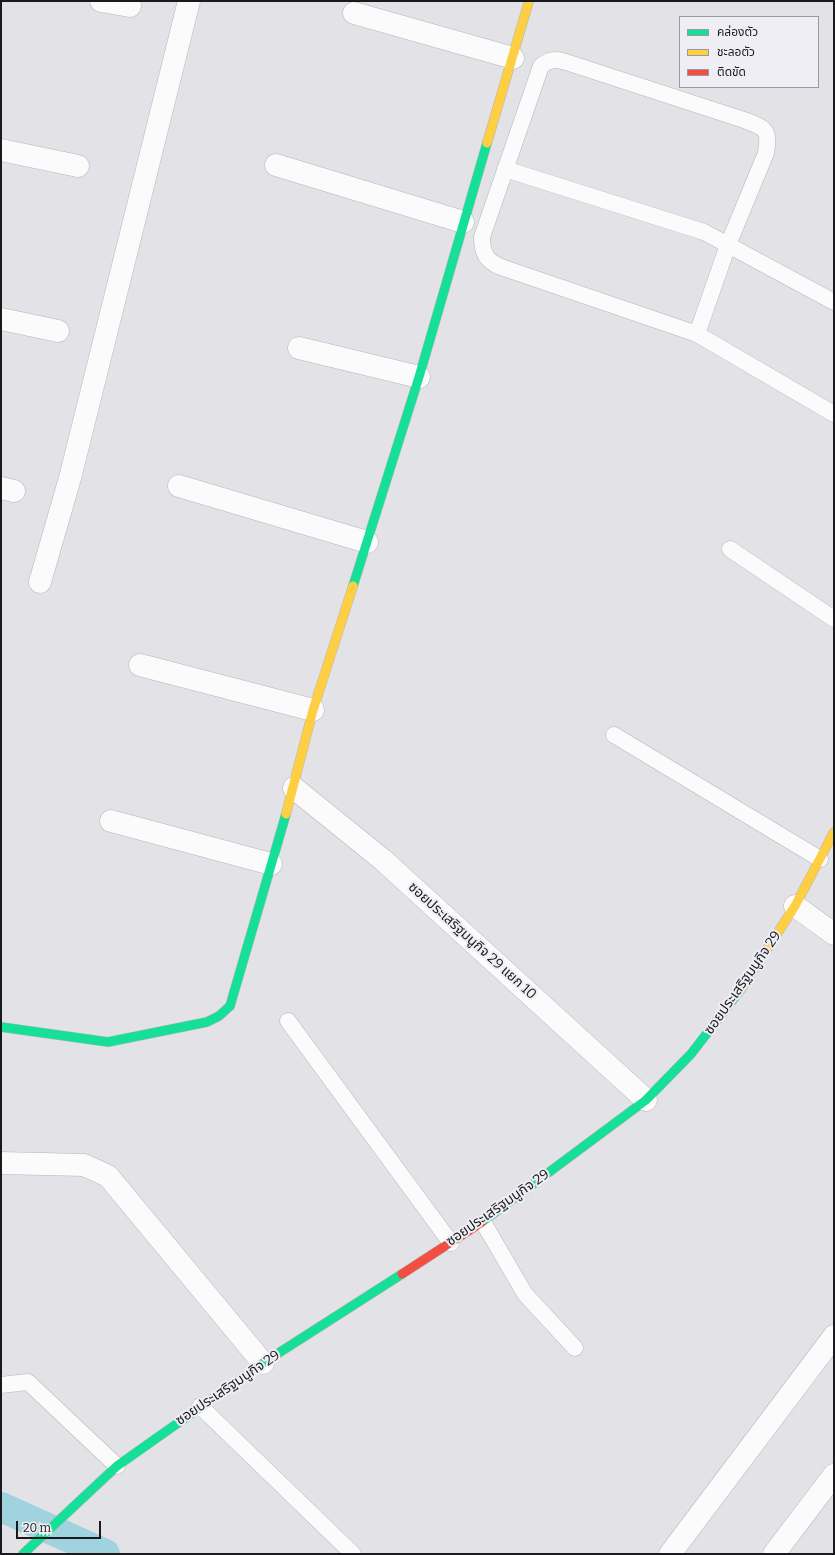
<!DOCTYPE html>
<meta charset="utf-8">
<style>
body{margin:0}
#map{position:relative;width:835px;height:1555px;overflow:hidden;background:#e3e2e7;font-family:Bitter,"Noto Sans Thai",serif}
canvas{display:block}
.frame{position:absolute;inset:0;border:2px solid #1a1a1c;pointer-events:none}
.legend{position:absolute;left:679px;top:16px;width:140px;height:72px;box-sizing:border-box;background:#efeef5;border:1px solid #9a999e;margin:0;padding:5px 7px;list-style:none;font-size:12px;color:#1a1a1c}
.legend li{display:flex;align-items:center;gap:8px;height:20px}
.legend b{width:20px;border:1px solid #9a999e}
.scale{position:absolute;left:16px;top:1521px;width:85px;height:18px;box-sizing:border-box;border:2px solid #1a1a1c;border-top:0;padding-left:5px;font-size:12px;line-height:14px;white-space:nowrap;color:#1a1a1c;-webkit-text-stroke:3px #efeef5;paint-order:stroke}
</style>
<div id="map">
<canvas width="835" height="1555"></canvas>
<div class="frame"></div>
<ul class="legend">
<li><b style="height:5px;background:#16e098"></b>คล่องตัว</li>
<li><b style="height:5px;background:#ffcf43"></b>ชะลอตัว</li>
<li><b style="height:5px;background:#f24e42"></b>ติดขัด</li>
</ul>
<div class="scale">20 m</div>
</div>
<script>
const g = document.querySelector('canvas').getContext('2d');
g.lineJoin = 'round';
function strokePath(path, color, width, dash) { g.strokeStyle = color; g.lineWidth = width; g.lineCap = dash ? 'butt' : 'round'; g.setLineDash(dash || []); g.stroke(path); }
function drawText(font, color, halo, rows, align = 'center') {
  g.font = font + ' Bitter,"Noto Sans Thai",serif'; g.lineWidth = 4; g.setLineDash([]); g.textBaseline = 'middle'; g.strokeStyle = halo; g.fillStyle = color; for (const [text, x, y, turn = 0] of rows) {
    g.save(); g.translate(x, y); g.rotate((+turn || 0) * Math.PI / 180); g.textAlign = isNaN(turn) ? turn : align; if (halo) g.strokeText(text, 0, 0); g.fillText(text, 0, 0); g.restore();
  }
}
const canal = new Path2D(`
 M1 1507 105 1554`);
const lane = new Path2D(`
 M505 169 704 232 834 302
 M697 334 728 245 766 153C770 129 765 128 744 120L566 62C556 59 550 59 541 66L482 237C482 253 486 261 501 267L697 334 834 414
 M730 549 834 619
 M614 735 820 859
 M288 1021 451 1243
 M483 1222 525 1294 575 1348
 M1 1385 28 1382 117 1466
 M200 1406 353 1554`);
const street = new Path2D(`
 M101 1 130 6
 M354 13 513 58
 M1 150 78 166
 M276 165 463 222
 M1 319 58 331
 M299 348 419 377
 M179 486 367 542
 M1 488 14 491
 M40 582 70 478 189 1
 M140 665 313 710
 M294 788 383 860 646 1100
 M111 821 271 864
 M795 906 834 934
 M1 1163 84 1165 108 1176 263 1363
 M670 1554 834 1336
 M774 1554 834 1475`);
const fast = new Path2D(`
 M353 586 419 377 487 143
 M1 1027 108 1042 207 1022 219 1016 230 1006 286 814
 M482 1222 646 1100 691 1054 741 989
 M23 1554 117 1466 263 1363 402 1274`);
const slow = new Path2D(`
 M487 143 529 1
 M286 814 313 710 353 586
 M741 989 795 906 834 832`);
const jam = new Path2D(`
 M402 1274 482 1222`);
const streetNames = [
 ["ซอยประเสริฐมนูกิจ 29 แยก 10",472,941,42],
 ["ซอยประเสริฐมนูกิจ 29",743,983,-55],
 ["ซอยประเสริฐมนูกิจ 29",498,1208,-35],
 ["ซอยประเสริฐมนูกิจ 29",228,1388,-34]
];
strokePath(canal, '#a0d3dd', 30);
strokePath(lane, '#b6b5b9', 17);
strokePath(street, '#b6b5b9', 23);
strokePath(fast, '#b6b5b9', 10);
strokePath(slow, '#b6b5b9', 10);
strokePath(jam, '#b6b5b9', 10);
strokePath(lane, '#fbfbfb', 16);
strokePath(street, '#fbfbfb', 22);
strokePath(fast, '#16e098', 9);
strokePath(slow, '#ffcf43', 9);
strokePath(jam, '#f24e42', 9);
drawText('14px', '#1a1a1c', '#efeef5', streetNames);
</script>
